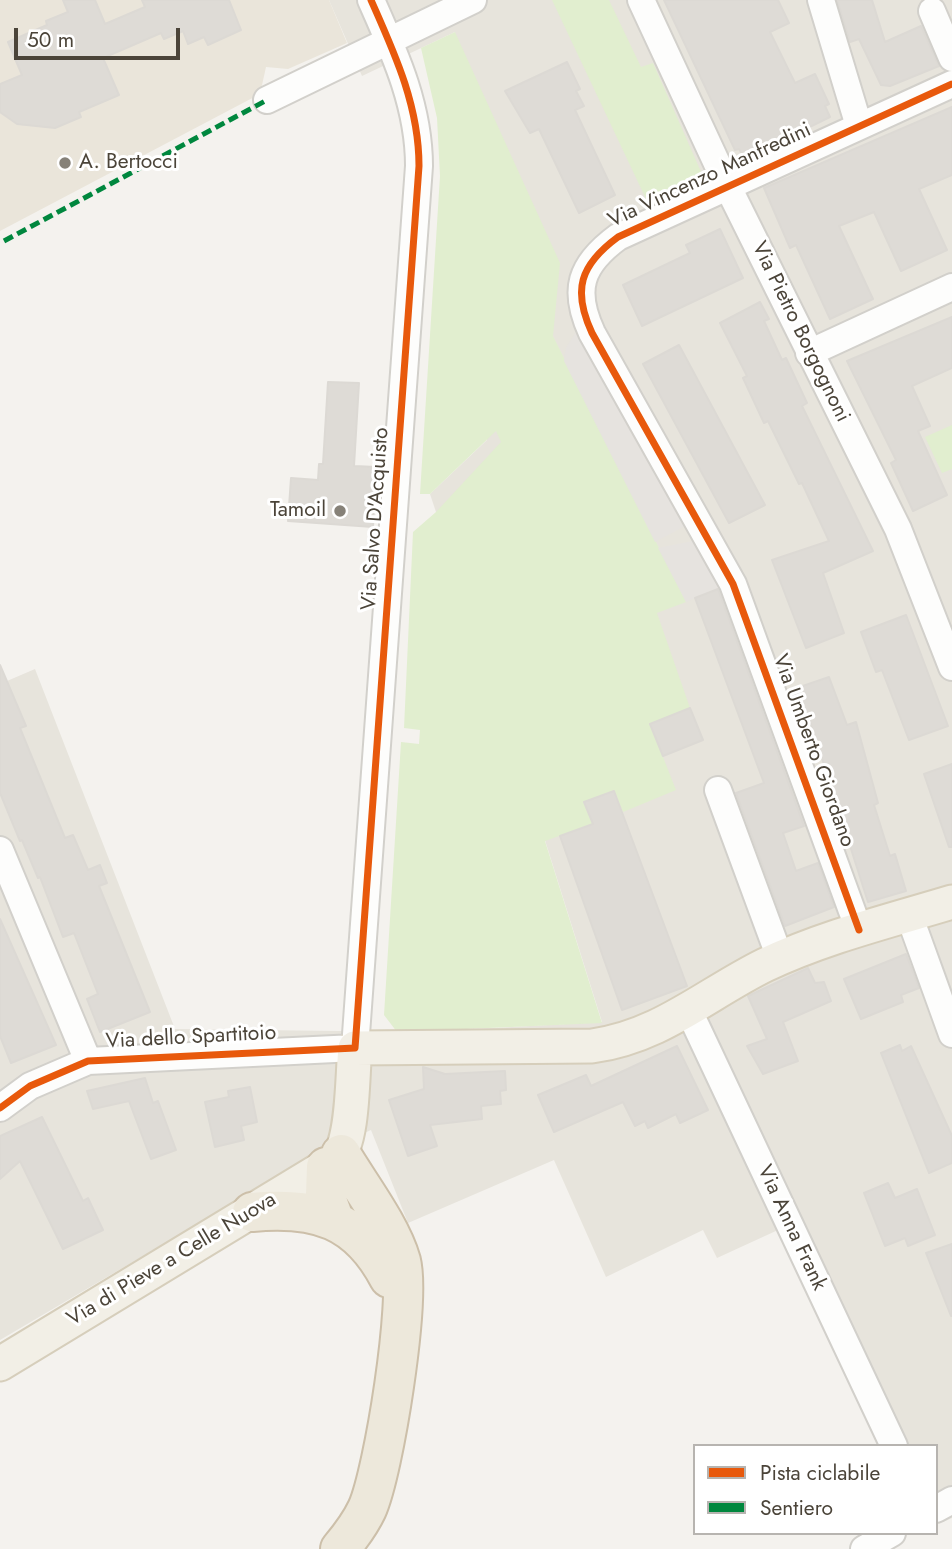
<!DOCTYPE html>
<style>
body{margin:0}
#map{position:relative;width:952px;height:1549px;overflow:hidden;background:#f4f2ee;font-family:Jost,sans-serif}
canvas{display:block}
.legend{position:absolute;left:693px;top:1444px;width:245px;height:91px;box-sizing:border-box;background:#fff;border:2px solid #b7b4b0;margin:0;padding:9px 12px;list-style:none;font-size:21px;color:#4b4439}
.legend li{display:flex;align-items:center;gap:14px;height:35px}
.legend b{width:35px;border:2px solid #b7b4b0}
.scale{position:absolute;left:14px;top:28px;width:166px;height:32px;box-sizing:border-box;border:4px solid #4b4439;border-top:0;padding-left:9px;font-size:21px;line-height:24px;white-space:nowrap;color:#4b4439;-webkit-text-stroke:5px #fff;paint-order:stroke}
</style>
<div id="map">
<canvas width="952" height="1549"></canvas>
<ul class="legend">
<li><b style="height:9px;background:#e8590c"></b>Pista ciclabile</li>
<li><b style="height:9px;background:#00873e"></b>Sentiero</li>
</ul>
<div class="scale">50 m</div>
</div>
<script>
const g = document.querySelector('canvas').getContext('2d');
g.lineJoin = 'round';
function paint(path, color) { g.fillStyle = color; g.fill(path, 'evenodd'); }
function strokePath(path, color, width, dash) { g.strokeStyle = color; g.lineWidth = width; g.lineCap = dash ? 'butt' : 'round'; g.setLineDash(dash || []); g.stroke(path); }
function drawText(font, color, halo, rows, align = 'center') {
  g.font = font + ' Jost,sans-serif'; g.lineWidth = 6; g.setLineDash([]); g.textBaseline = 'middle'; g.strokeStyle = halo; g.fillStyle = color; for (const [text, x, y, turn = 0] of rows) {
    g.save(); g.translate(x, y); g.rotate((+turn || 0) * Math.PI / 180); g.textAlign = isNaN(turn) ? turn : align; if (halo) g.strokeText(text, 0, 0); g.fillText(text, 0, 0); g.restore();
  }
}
const residential = new Path2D(`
 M329 0H952V1518L943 1522 936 1509V1446H905L778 1230 717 1258 703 1230 606 1277 554 1160 408 1223 371 1130 311 1157 0 1340V684L35 669 175 1029 421 1032 602 1022 533 802 430 494 487 440 455 32 362 76Z`);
const education = new Path2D(`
 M0 0H329L347 43 288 69 266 67 260 94 0 231Z`);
const green = new Path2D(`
 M552 0H609L641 67 653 63 702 174 646 199Z
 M455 32 560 263 553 336 686 602 657 613 690 708 650 724 676 790 623 812 614 791 585 802 593 824 545 841 602 1023 397 1032 384 1015 401 742 419 744 420 730 404 728 413 532 436 512 501 442 496 431 430 494H420L440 176 437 118 421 48Z
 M952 425V469L942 473 925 437Z`);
const parking = new Path2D(`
 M579 327 687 525 655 542 564 361 566 348Z
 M693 541 720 589 686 602 658 548Z`);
const building = new Path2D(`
 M63 0H95L105 24 145 7 142 0H229L241 30 208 45 204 37 188 44 183 31 164 39 161 33 103 58 119 95 79 112 81 117 55 128 17 124 0 112V84L22 75 8 42 47 25 46 21 68 12Z
 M664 0H778L789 23 770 32 795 83 815 74 829 104 825 106 830 117 750 156 748 152 742 154 739 149 735 150Z
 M837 0H872L885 42 921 26 939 66 890 86 881 85 859 39 850 42Z
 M567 62 580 89 576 91 584 106 575 110 615 195 579 213 539 129 530 133 505 91Z
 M952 107V175L919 189 947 250 901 271 874 212 839 226 873 299 830 319 796 245 790 248 764 188Z
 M720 229 743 278 642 326 623 285 690 253 686 245Z
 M760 302 769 319 764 321 782 360 786 358 807 403 802 406 873 551 823 573 844 633 806 648 772 560 829 541 802 483 799 484 768 421 764 423 743 378 747 376 720 323Z
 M952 317V368L912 386 930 426 918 431 947 495 913 511 891 463 896 460 847 361Z
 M679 345 765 505 729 523 643 364Z
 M328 382 359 383 354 466 376 467 373 527 288 521 291 478 318 480 319 464H323Z
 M718 589 804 826 783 833 796 871 818 863 834 907 785 926 736 793 764 783 695 598Z
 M906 615 948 726 909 740 882 670 876 672 861 632Z
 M0 665 26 726 20 728 65 838 73 835 88 870 100 865 107 883 99 886 150 1012 100 1032 87 999 98 994 74 933 63 937 40 877 38 878 22 840 20 841 0 793Z
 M829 677 847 725 856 722 878 803 874 805 890 856 895 854 906 891 868 902 811 724 808 725 794 689Z
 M690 708 703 740 663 756 650 724Z
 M952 764V847H949L924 774Z
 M614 791 687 986 622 1010 560 836 593 824 584 802Z
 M0 919 56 1045 11 1063 0 1036Z
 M906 954 919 988 901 995 903 1002 861 1019 844 979Z
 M808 968 815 983 824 982 831 1001 783 1022 798 1061 763 1074 747 1046 767 1039 748 996Z
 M900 1045 902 1051 911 1046 952 1136V1163L929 1173 881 1053Z
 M677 1046 708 1110 680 1123 676 1114 648 1128 645 1121 635 1126 623 1102 554 1132 538 1095 586 1075 591 1086Z
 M423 1067 445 1074 505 1071 506 1090 500 1091 501 1104 481 1106 482 1119 430 1125 437 1146 408 1156 389 1100 424 1089Z
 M145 1078 153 1103 158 1101 176 1150 151 1159 129 1101 93 1109 87 1091Z
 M250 1087 257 1122 241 1126 244 1140 215 1147 205 1102 229 1097 228 1091Z
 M42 1117 83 1201 88 1198 103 1230 63 1249 20 1161 0 1179V1136Z
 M888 1183 895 1198 917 1189 935 1235 908 1246 905 1238 885 1246 864 1193Z
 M952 1244V1316H951L926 1253Z`);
const minor = new Path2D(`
 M641 0 727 185 898 529 952 667
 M821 0 859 126
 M932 11 952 58
 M267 100 473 0
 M809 353 952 287
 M718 790 780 958
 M0 850 88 1061
 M909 915 952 1034
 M859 930 733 584 592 333C572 290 580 265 618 237L952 84
 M689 1011 894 1446
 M0 1108 30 1086 88 1061 355 1048 419 166C419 106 395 54 371 0
 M936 1509 952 1500
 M864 1549 892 1533`);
const major = new Path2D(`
 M0 1364 336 1160C354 1141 352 1075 355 1048L592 1046C660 1037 706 994 765 965 824 937 889 921 952 902`);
const highway = new Path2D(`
 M326 1167 325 1195 334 1219
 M252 1212C316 1206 358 1219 389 1278
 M340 1549C350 1537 360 1524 367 1509 384 1471 411 1300 401 1261 391 1226 360 1186 341 1154`);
const quiet = new Path2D(`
 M4 241 267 100`);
const cycleway = new Path2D(`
 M859 930 733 584 592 333C572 290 580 265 618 237L952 84
 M0 1108 30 1086 88 1061 355 1048 419 166C419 106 395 54 371 0`);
const markers = [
 [65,163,7,"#868178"],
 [340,511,7,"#868178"]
];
const poiNames = [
 ["A. Bertocci",79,163],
 ["Tamoil",326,511,"right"]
];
const streetNames = [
 ["Via Vincenzo Manfredini",710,176,-25],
 ["Via Pietro Borgognoni",800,332,64],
 ["Via Salvo D'Acquisto",376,519,-86],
 ["Via Umberto Giordano",813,751,70],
 ["Via dello Spartitoio",191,1038,-3],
 ["Via Anna Frank",791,1228,65],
 ["Via di Pieve a Celle Nuova",172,1260,-31]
];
paint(residential, '#e7e4dc');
paint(education, '#eae5da');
paint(green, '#e1eecf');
paint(parking, '#e6e3df');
paint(building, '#dedbd6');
strokePath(building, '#dcd9d4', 2);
strokePath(minor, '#d2d0cb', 30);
strokePath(major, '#d6cebb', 37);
strokePath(highway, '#ccbfa9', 42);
strokePath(minor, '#fdfdfc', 26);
strokePath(major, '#f2efe6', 33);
strokePath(highway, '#ede8db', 38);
strokePath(quiet, '#00873e', 5, [10, 5]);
strokePath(cycleway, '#e8590c', 7);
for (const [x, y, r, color] of markers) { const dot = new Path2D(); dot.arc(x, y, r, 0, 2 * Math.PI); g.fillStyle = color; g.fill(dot); strokePath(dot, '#fff', 2.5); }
drawText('21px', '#4b4439', '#fff', poiNames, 'left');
drawText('21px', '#4b4439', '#fff', streetNames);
</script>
